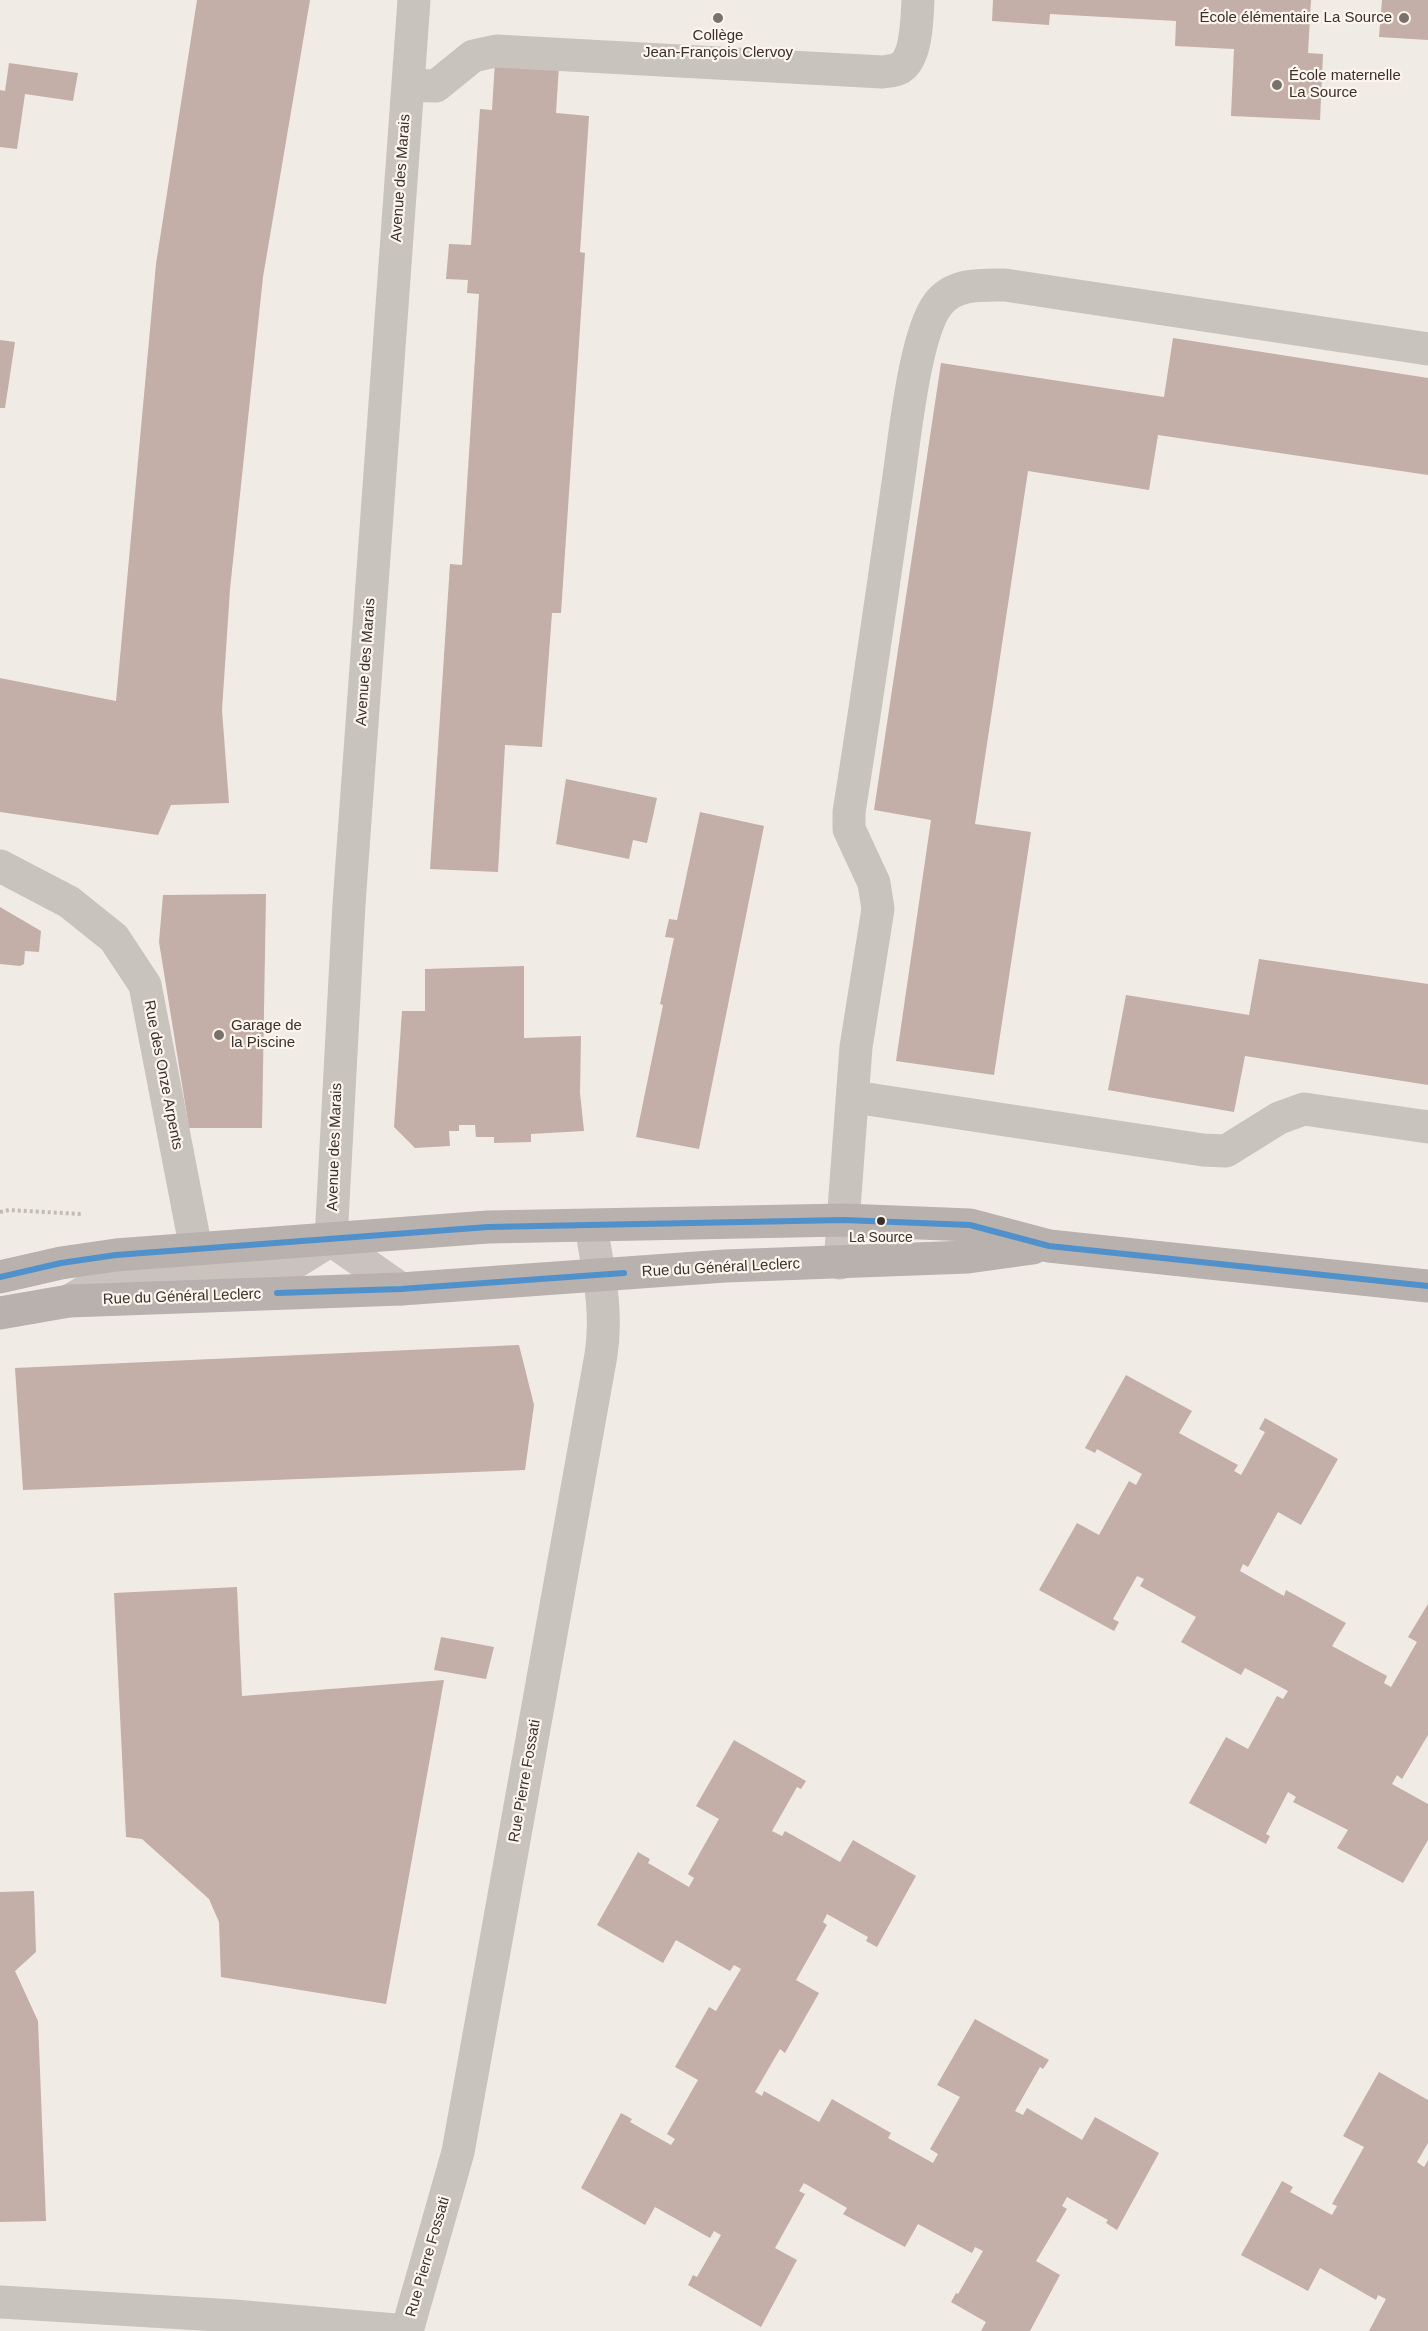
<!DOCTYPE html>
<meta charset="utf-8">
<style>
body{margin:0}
canvas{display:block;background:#f0ebe5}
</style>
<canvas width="1428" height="2331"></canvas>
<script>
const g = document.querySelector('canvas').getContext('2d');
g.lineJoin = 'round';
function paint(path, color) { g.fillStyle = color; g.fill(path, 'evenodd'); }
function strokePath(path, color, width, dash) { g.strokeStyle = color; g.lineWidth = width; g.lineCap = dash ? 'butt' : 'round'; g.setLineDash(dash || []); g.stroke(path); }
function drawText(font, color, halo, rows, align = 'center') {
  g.font = font + ' Arial,sans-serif'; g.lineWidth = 4.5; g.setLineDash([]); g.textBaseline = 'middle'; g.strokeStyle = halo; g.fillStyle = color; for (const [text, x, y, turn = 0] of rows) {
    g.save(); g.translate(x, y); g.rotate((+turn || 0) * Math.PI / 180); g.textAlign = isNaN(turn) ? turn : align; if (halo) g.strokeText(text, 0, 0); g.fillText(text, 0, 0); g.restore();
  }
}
const building = new Path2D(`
 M197 0H310L263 277 230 589 222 710 229 803 171 805 158 835 0 812V678L116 701 156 264Z
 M993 0H1311L1308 53 1323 54 1320 120 1231 116 1234 49 1175 46 1176 21 1050 14 1049 25 992 21Z
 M1382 0H1428V40L1379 37Z
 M495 61 559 66 556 113 589 116 580 252 585 253 561 613H552L542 747 505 745 498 872 430 869 450 564 462 565 479 294 467 293 468 280 446 279 449 244 471 245 480 109 492 110Z
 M9 63 78 73 73 101 25 94 17 149 0 147V90L5 91Z
 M1173 338 1428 378V475L1158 435 1149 490 1028 471 975 824 1031 832 994 1075 896 1061 931 820 874 810 941 363 1164 397Z
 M0 340 15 342 5 408H0Z
 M566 779 657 798 647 843 633 840 629 859 556 844Z
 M700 812 764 826 699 1149 636 1137 663 1005 660 1004 674 938 665 937 669 919 677 920Z
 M266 894 262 1128H189L159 942 163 895Z
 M0 907 41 931 39 952 25 951 24 964 20 966 0 964Z
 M1259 959 1428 984V1085L1245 1056 1234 1112 1108 1090 1126 995 1249 1015Z
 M524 966V1038L581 1036 580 1093 584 1131 531 1134V1142L494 1143V1137H476L475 1125H459V1131H449L450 1146 415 1148 394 1127 402 1011H425V969Z
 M519 1345 534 1405 525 1470 23 1490 15 1368Z
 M1126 1375 1192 1411 1179 1433 1238 1465 1234 1471 1241 1475 1265 1432 1259 1429 1265 1418 1338 1459 1301 1525 1278 1512 1248 1567 1243 1564 1240 1571 1284 1596 1286 1590 1346 1623 1332 1646 1387 1676 1384 1683 1391 1687 1417 1642 1408 1637 1428 1604V1735L1402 1779 1397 1775 1392 1784 1428 1804V1840L1403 1883 1337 1848 1348 1830 1293 1802 1296 1797 1288 1792 1266 1834 1270 1836 1266 1844 1189 1803 1226 1737 1248 1749 1277 1696 1283 1699 1288 1691 1245 1668 1241 1675 1181 1642 1196 1617 1140 1586 1144 1579 1137 1576 1113 1619 1119 1622 1114 1631 1039 1590 1077 1523 1099 1535 1129 1481 1136 1485 1142 1474 1097 1449 1095 1453 1085 1448Z
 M237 1587 242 1696 444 1680 386 2004 221 1977 219 1922 209 1899 142 1839 126 1837 114 1593Z
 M441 1637 494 1647 486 1679 434 1670Z
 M734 1740 806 1781 801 1789 797 1787 772 1831 782 1836 785 1831 840 1862 853 1840 916 1876 877 1947 866 1941 868 1937 827 1914 823 1922 827 1925 796 1980 819 1993 785 2053 780 2049 755 2092 762 2096 764 2091 819 2122 832 2099 891 2133 888 2138 933 2163 938 2154 930 2149 960 2097 937 2085 975 2019 1049 2060 1043 2069 1040 2067 1015 2111 1023 2115 1027 2108 1082 2140 1095 2117 1159 2153 1117 2230 1106 2223 1108 2220 1067 2197 1062 2206 1067 2209 1036 2261 1060 2275 1030 2331H981L986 2322 951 2302 956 2293 958 2294 983 2251 975 2247 972 2253 918 2224 905 2247 843 2214 847 2208 804 2183 799 2191 805 2194 775 2248 797 2260 761 2327 688 2285 693 2275 697 2277 721 2235 714 2231 710 2238 655 2207 645 2225 581 2188 621 2113 632 2119 630 2122 671 2145 675 2139 667 2134 698 2080 675 2067 709 2007 716 2011 741 1969 734 1965 730 1971 676 1940 663 1963 597 1925 638 1852 650 1859 648 1863 689 1887 694 1878 688 1874 719 1819 696 1806Z
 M34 1891 36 1952 15 1971 38 2021 46 2221 0 2222V1892Z
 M1379 2072 1428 2100V2143L1417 2162 1424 2167 1428 2160V2331H1369L1386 2299 1378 2295 1376 2300 1320 2268 1308 2291 1241 2255 1282 2181 1293 2187 1290 2192 1332 2215 1337 2206 1332 2204 1364 2147 1343 2136Z`);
const path = new Path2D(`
 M0 1212 9 1210 81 1214`);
const minor = new Path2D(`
 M408 85 436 86 473 56 496 51 882 72C888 71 895 71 900 68 917 58 917 17 918 0
 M0 866 69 902 114 938 145 985 200 1270
 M854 1097 1203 1150 1226 1151 1279 1118 1304 1109 1428 1127
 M331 1240 349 904 414 0
 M331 1240 401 1289
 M840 1263 856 1047 878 909 874 883 849 829V812C867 700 883 588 899 476 905 435 915 334 938 304 954 283 981 285 1005 285L1428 349
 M69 1301 111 1276 286 1268 331 1240
 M0 2302 234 2316 407 2331
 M407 2331 458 2152 601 1355C608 1311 598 1269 591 1226`);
const major = new Path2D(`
 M0 1277 61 1263 116 1255 488 1227 844 1220 970 1225 1049 1246 1428 1286
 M0 1313 69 1301 401 1289 725 1266 968 1257 1033 1248`);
const bus1 = new Path2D(`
 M0 1277 61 1263 116 1255 488 1227 844 1220 970 1225 1049 1246 1428 1286
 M277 1293 401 1289 624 1273`);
const markers = [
 [718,18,6,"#7a716c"],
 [1404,18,6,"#7a716c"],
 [1277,85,6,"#7a716c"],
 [219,1035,6,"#7a716c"],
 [881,1221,5,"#3b302b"]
];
const busNames = [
 ["La Source",881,1238]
];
const poiNames = [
 ["École élémentaire La Source",1392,18,"right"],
 ["Collège",718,36,"center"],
 ["Jean-François Clervoy",718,53,"center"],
 ["École maternelle",1289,76],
 ["La Source",1289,93],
 ["Garage de",231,1026],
 ["la Piscine",231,1043]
];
const streetNames = [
 ["Avenue des Marais",401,178,-86],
 ["Avenue des Marais",366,662,-86],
 ["Rue des Onze Arpents",163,1075,79],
 ["Avenue des Marais",335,1147,-88],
 ["Rue du Général Leclerc",721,1268,-3],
 ["Rue du Général Leclerc",182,1297,-2],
 ["Rue Pierre Fossati",525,1781,-80],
 ["Rue Pierre Fossati",428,2257,-74]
];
paint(building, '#c3afa7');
strokePath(path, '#c2bbb6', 4, [3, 3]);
strokePath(minor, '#c9c3be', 33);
strokePath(major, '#b8b1ad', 33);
strokePath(bus1, '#5091cb', 6);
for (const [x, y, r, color] of markers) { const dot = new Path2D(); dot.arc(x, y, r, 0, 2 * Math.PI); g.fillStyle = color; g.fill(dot); strokePath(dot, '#fbf5ee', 2); }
drawText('14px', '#3b302b', '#fbf5ee', busNames);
drawText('15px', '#3b302b', '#fbf5ee', poiNames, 'left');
drawText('15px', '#3b302b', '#fbf5ee', streetNames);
</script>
